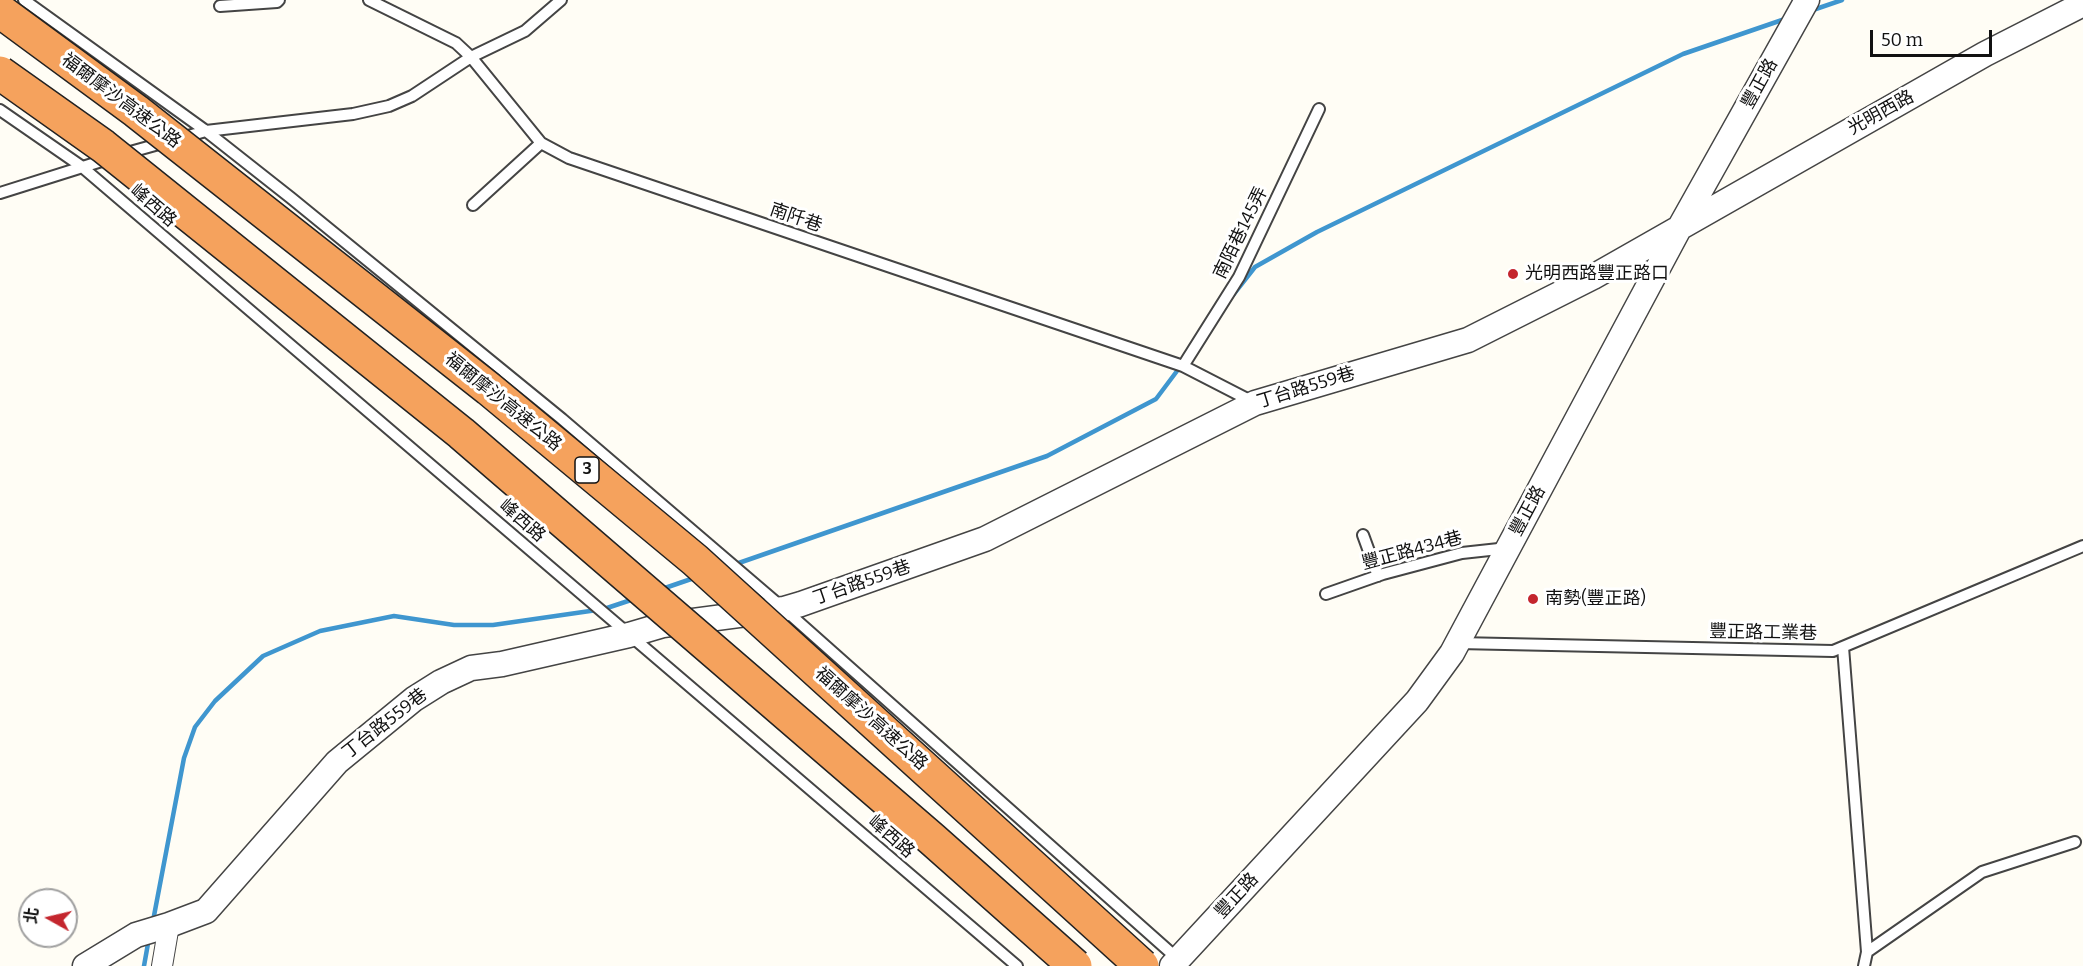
<!DOCTYPE html>
<meta charset="utf-8">
<style>
body{margin:0}
#map{position:relative;width:2083px;height:966px;overflow:hidden;background:#fffdf5;font-family:Bitter,"Noto Sans TC",serif}
canvas{display:block}
.north{position:absolute;left:18px;top:888px;width:60px;height:60px;box-sizing:border-box;background:#fff;border:2px solid #a0a0a0;border-radius:50%;rotate:278deg;font-size:16px;font-weight:700;line-height:24px;text-align:center;color:#111}
.north::after{content:'';display:block;margin:auto;width:21px;height:27px;background:#c4262e;clip-path:polygon(50% 0,100% 100%,50% 72%,0 100%)}
.scale{position:absolute;left:1870px;top:30px;width:122px;height:27px;box-sizing:border-box;border:3px solid #111;border-top:0;padding-left:8px;font-size:18px;line-height:21px;white-space:nowrap;color:#111;-webkit-text-stroke:4px #fff;paint-order:stroke}
</style>
<div id="map">
<canvas width="2083" height="966"></canvas>
<div class="north">北</div>
<div class="scale">50 m</div>
</div>
<script>
const g = document.querySelector('canvas').getContext('2d');
g.lineJoin = 'round';
function strokePath(path, color, width, dash) { g.strokeStyle = color; g.lineWidth = width; g.lineCap = dash ? 'butt' : 'round'; g.setLineDash(dash || []); g.stroke(path); }
function drawText(font, color, halo, rows, align = 'center') {
  g.font = font + ' Bitter,"Noto Sans TC",serif'; g.lineWidth = 6; g.setLineDash([]); g.textBaseline = 'middle'; g.strokeStyle = halo; g.fillStyle = color; for (const [text, x, y, turn = 0] of rows) {
    g.save(); g.translate(x, y); g.rotate((+turn || 0) * Math.PI / 180); g.textAlign = isNaN(turn) ? turn : align; if (halo) g.strokeText(text, 0, 0); g.fillText(text, 0, 0); g.restore();
  }
}
const stream = new Path2D(`
 M1810 11 1842 0
 M1233 295 1255 267 1317 232 1683 54 1785 19
 M733 565 1047 456 1156 399 1180 367
 M662 589 697 577
 M153 921 184 758 195 727 215 701 263 656 320 631 394 616 454 625H493L604 609 634 599
 M144 966 149 938`);
const service = new Path2D(`
 M24 0 206 131 291 198 562 419 784 609 1179 960
 M369 0 456 43 471 57 541 143 569 158 1183 366 1255 403
 M220 6 277 2 279 0
 M0 110 81 166 1017 966
 M181 138 206 131 353 114 389 106 412 96 471 57 525 31 561 0
 M123 154 166 142
 M0 193 108 159
 M473 205 541 143
 M1183 366 1239 277 1319 109
 M1363 535 1378 576
 M1326 594 1383 574 1462 553 1508 548
 M1458 643 1833 651 2083 546
 M1843 647 1867 952 1864 966
 M1867 952 1982 872 2075 842`);
const minor = new Path2D(`
 M162 966 169 925`);
const tertiary = new Path2D(`
 M85 966 136 935 169 925 206 911 337 762 414 699 441 682 471 668 502 664 629 635 663 625 784 609 801 604 985 539 1255 403 1468 340 1593 277 1985 54 2083 4
 M1172 966 1417 701 1452 653 1681 225 1807 0`);
const motorwayBridge = new Path2D(`
 M0 11 136 111 489 389 695 560 1142 966
 M0 73 103 146 461 433 932 839 1075 966`);
const markers = [
 [1513,274,6,"#c4262e"],
 [1533,599,6,"#c4262e"]
];
const shields = [
 [587,470,24]
];
const shieldNames = [
 ["3",587,470]
];
const streetNames = [
 ["豐正路",1760,84,-61],
 ["福爾摩沙高速公路",121,101,37],
 ["光明西路",1881,113,-29],
 ["峰西路",153,206,41],
 ["南阡巷",796,218,19],
 ["南陌巷145弄",1241,233,-64],
 ["丁台路559巷",1306,388,-17],
 ["福爾摩沙高速公路",503,402,39],
 ["豐正路",1528,511,-62],
 ["峰西路",522,521,41],
 ["豐正路434巷",1412,551,-15],
 ["丁台路559巷",862,583,-19],
 ["豐正路工業巷",1763,633,1],
 ["福爾摩沙高速公路",871,719,42],
 ["丁台路559巷",385,724,-38],
 ["峰西路",891,837,41],
 ["豐正路",1237,896,-47]
];
const poiNames = [
 ["光明西路豐正路口",1525,274],
 ["南勢(豐正路)",1545,599]
];
strokePath(stream, '#3f96cf', 4.5);
strokePath(service, '#444', 14);
strokePath(minor, '#444', 22);
strokePath(tertiary, '#444', 27);
strokePath(service, '#fff', 10);
strokePath(minor, '#fff', 20);
strokePath(tertiary, '#fff', 24);
strokePath(motorwayBridge, '#222', 36, []);
strokePath(motorwayBridge, '#f5a25d', 33);
for (const [x, y, r, color] of markers) { const dot = new Path2D(); dot.arc(x, y, r, 0, 2 * Math.PI); g.fillStyle = color; g.fill(dot); strokePath(dot, '#fff', 2); }
for (const [x, y, w] of shields) { const box = new Path2D(); box.roundRect(x - w / 2, y - 13, w, 26, 4.5); g.fillStyle = '#fff'; g.fill(box); strokePath(box, '#111', 1.5); }
drawText('bold 16px', '#111', null, shieldNames);
drawText('18px', '#111', '#fff', streetNames);
drawText('18px', '#111', '#fff', poiNames, 'left');
</script>
